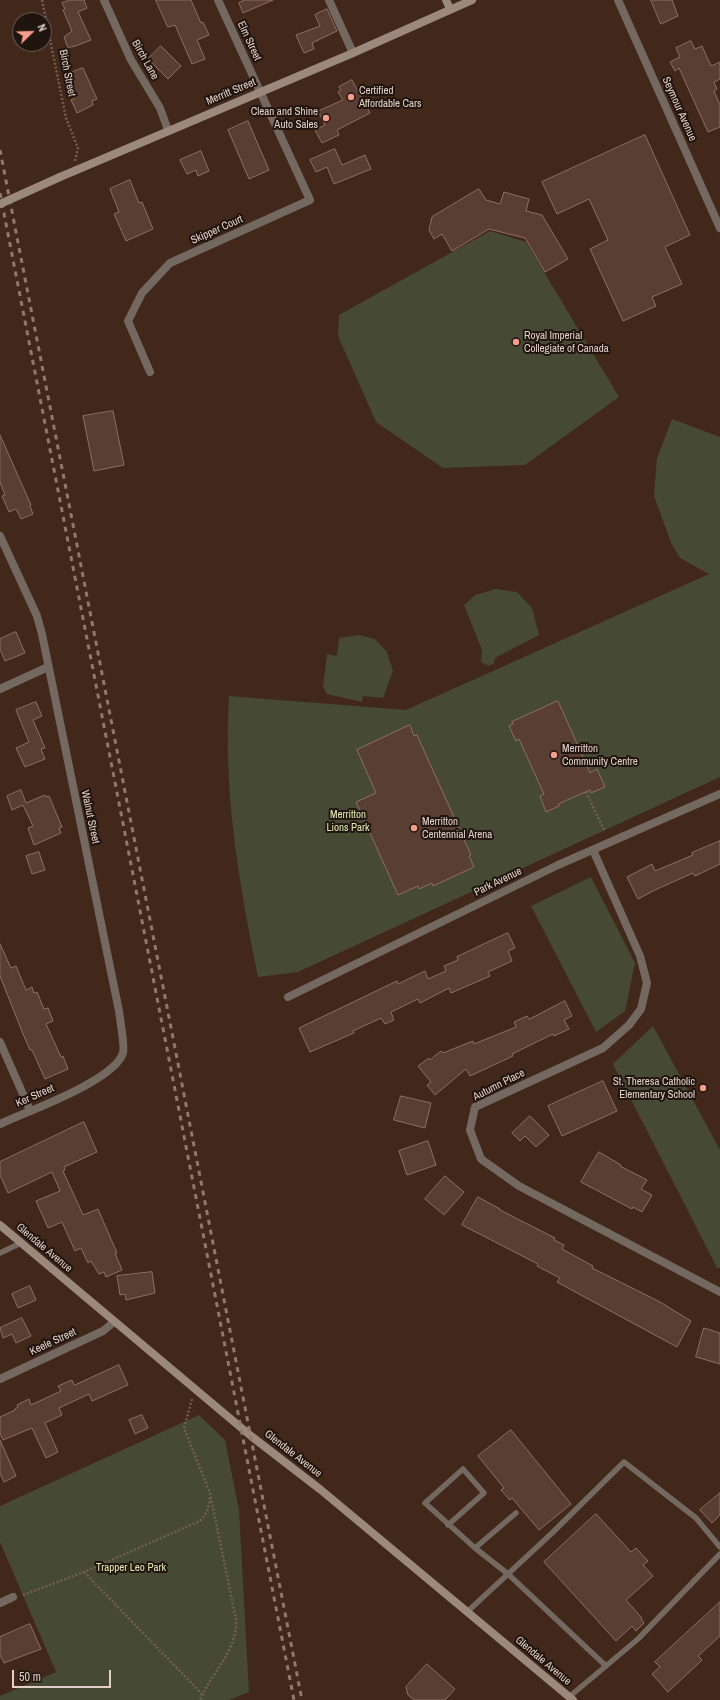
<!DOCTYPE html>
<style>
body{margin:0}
#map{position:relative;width:720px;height:1700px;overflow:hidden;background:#42271b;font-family:"Archivo Narrow",sans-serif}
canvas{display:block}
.north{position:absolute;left:12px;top:12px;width:40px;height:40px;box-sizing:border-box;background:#20140e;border:1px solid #6e5f58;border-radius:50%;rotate:67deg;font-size:11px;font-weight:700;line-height:16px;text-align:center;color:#e2d0c8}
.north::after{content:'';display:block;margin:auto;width:14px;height:18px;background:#f49e8a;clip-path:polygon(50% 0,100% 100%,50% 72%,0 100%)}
.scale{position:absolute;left:12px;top:1670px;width:99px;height:18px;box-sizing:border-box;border:2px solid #e2d0c8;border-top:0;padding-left:5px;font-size:12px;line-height:14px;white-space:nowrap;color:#e2d0c8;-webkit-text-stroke:3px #20140e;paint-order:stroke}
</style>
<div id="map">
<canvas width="720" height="1700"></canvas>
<div class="north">N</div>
<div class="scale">50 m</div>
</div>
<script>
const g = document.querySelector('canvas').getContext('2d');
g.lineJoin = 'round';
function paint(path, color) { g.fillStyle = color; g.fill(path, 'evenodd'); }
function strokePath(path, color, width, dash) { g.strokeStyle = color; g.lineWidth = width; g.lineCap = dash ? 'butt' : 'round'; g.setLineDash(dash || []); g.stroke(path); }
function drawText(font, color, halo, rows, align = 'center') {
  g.font = font + ' "Archivo Narrow",sans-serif'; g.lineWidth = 4; g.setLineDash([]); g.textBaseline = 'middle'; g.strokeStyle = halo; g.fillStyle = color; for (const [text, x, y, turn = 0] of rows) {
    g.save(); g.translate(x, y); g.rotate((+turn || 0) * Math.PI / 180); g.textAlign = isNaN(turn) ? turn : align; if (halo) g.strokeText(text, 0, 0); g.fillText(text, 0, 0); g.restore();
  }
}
const green = new Path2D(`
 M490 231 526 242 619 397 525 465 443 468 376 422 338 336 339 315Z
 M672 419 720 437V777L298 972 258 977C239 884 223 792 229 696L406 710 709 574 680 558 671 543 654 496 657 458Z
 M496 589 517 592 532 608 539 635 495 658 494 663 489 666 481 662 482 650 464 605 475 595Z
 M359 635 375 639 387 652 393 671 383 698 363 696 362 702 327 694 323 687 327 654 337 656 339 638Z
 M591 877 635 963 625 1011 596 1032 531 906Z
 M653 1026 720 1150V1268H717L613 1064Z
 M199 1415 225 1440 239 1510 249 1692 229 1700H0V1696L56 1672 0 1542V1506Z`);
const building = new Path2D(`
 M70 0H84L87 8 78 12 91 40 73 47V46L68 48 64 37 72 31 63 10 65 9 62 3Z
 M156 0H191L201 23 203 22 209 35 197 40 205 59 192 64 175 25 168 27Z
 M245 0H273L243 13 239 3Z
 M651 0H672L678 16 661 24Z
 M327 9 337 31 312 43 314 49 304 53 296 35 320 26 315 15Z
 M691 41 695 49 702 46 711 66 720 62V79L714 82 717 89 714 91 720 105V127L708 132 679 68 675 71 670 62 680 57 676 48Z
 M161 46 181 66 168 79 148 59Z
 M83 68 97 99 92 101 93 105 77 113 71 100 75 98 65 75Z
 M352 80 370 113 337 130 339 135 322 143 315 130 325 125 318 111 343 100 338 92 341 90 339 87Z
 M248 121 269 170 249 179 228 130Z
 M645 135 690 235 665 247 682 284 652 297 656 306 623 321 590 249 608 240 589 199 557 214 542 182Z
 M335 149 342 165 365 155 371 169 334 184 327 167 316 172 310 160Z
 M201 151 209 171 198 176 196 170 187 174 180 160Z
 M130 180 139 203 142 202 153 229 126 241 114 214 119 212 110 189Z
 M479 189 486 200 500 204 504 192 529 199 526 211 542 215 568 259 545 272 525 238 489 229 452 251 442 234 434 239 429 230 432 217Z
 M113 411 124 465 94 471 83 416Z
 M0 435 31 505 30 506 33 514 21 519 16 509 9 512 2 496 5 495 0 482Z
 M16 632 25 653 5 661 0 649V639Z
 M558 701 590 773 597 769 605 787 591 793 590 790 558 804 559 806 546 812 540 796 544 794 519 739 516 741 509 726 513 724 512 722Z
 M36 702 42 716 33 720 45 748 41 749 45 759 25 767 16 748 29 742 16 710Z
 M410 725 414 736 417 735 471 855 469 856 474 867 433 886 432 883 419 889 418 886 398 895 356 802 376 793 357 750Z
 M21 790 26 803 45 795 46 797 49 796 62 827 59 828 61 833 34 845 28 828 33 826 23 805 12 810 7 796Z
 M720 841V864L695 876 693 873 655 890 638 899 627 877 652 864 655 871 693 855 692 853Z
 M39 852 45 870 32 874 26 856Z
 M508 933 515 948 508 951 512 961 488 972 490 976 451 993 449 988 420 1003 418 999 391 1012 394 1020 385 1024 381 1018 353 1031 354 1033 310 1052 299 1028 397 981 398 984 425 971 428 979 446 971 444 966 458 960 457 957Z
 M0 944 11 968 16 966 26 990 32 987 34 993 37 992 44 1009 48 1008 53 1021 46 1024 61 1057 63 1056 68 1069 45 1079 32 1050H30L23 1034 0 976Z
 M565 1001 572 1016 564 1020 569 1029 554 1036 553 1034 512 1054 513 1056 470 1076 466 1069 435 1095 427 1085 431 1082 418 1066 429 1058 430 1060 441 1051 443 1053 473 1041 474 1044 516 1027 514 1022 527 1016 529 1019Z
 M603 1081 617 1111 562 1136 548 1106Z
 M401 1096 431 1103 425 1128 394 1120Z
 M530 1116 549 1135 536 1147 525 1136 520 1141 512 1133Z
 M84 1122 97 1152 64 1167 65 1170 63 1171 83 1215 98 1209 117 1253H115L122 1270 106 1277 104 1272 99 1274 91 1261 88 1263 81 1248 75 1251 62 1222 48 1228 36 1201 60 1191 52 1172 8 1193 0 1175V1162Z
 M428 1141 436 1165 407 1175 399 1151Z
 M599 1152 621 1165 620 1166 647 1180 641 1189 652 1195 642 1212 633 1207 632 1209 581 1182Z
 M445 1176 464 1192 444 1215 425 1199Z
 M478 1197 500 1209V1210L555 1238 554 1240 564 1245 562 1249 593 1266 592 1268 660 1302 691 1321 677 1347 557 1282 560 1278 537 1266 538 1264 462 1225Z
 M152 1272 155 1293 126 1300 125 1294 120 1295 117 1276Z
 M30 1286 36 1300 18 1308 12 1294Z
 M22 1318 31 1336 16 1343 12 1334 3 1338 0 1328Z
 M704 1328 720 1333V1364L696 1357Z
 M119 1365 128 1385 92 1401 89 1394 59 1408 62 1415 45 1423 58 1452 46 1458 32 1428 3 1440 0 1433V1417L15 1410V1409L18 1407 17 1405 29 1399 31 1405 61 1391 58 1386 72 1380 74 1385Z
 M142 1415 148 1428 135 1434 129 1420Z
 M511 1430 571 1504 539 1530 512 1498 510 1500 501 1490 504 1488 478 1456Z
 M0 1440 16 1476 4 1482 0 1473Z
 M720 1493V1515L712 1523 700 1510Z
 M596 1514 631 1552 636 1548 648 1561 643 1565 653 1576 626 1600 642 1618 641 1619 644 1623 636 1631 632 1626 616 1641 544 1562Z
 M720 1602V1636L698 1656 702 1660 668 1692 652 1674 660 1667 655 1662Z
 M30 1624 41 1649 4 1663 0 1655V1637Z
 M427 1664 455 1689 445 1700H414L408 1695 406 1687Z`);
const path = new Path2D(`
 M42 0 66 118 78 148 75 161
 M586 792 605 832
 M192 1399 184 1428 210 1493 236 1620C237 1652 211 1673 200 1700
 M84 1572 202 1694
 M23 1595 84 1572 200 1521C207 1513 209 1508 210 1497`);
const lane = new Path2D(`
 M0 1253 21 1243
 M448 1525 484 1493 463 1469 425 1503 475 1548 508 1574 606 1666
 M475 1548 516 1513
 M467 1612 551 1534 624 1462 696 1518 720 1547
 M569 1697 638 1639 720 1554`);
const street = new Path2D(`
 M104 0 131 60 160 108 168 130
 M329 0 353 53
 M618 0 720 228
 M150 372 128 321 142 293 170 263 310 200 218 0
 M0 536 37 616 42 634 119 1011C120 1019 125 1047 123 1053 114 1081 28 1111 0 1124
 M0 689 48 667
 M593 850 640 956 647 983 641 1009 629 1025 603 1048 475 1107 470 1130 481 1159 519 1186 720 1292
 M288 997 558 865 720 794
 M0 1042 30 1110
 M0 1379 103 1331 114 1322
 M0 1603 13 1597`);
const secondary = new Path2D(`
 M446 0 450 9
 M60 177 353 53 472 0
 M0 1225 251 1436 321 1490 573 1700`);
const rail = new Path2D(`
 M0 150 302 1700
 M0 193 294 1700`);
const secondaryBridge = new Path2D(`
 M0 204 60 177`);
const markers = [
 [351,97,4,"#f49e8a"],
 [326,118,4,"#f49e8a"],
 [516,342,4,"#f49e8a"],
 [554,755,4,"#f49e8a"],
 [414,828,4,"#f49e8a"],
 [703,1088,4,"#f49e8a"]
];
const streetNames = [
 ["Elm Street",249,41,65],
 ["Birch Lane",145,60,61],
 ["Birch Street",67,73,79],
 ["Merritt Street",231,92,-23],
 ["Seymour Avenue",679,109,66],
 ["Skipper Court",217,230,-24],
 ["Walnut Street",90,817,78],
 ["Park Avenue",498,882,-26],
 ["Autumn Place",499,1085,-27],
 ["Ker Street",35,1096,-24],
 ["Glendale Avenue",44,1248,40],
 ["Keele Street",53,1342,-25],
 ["Glendale Avenue",293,1454,38],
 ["Glendale Avenue",543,1661,40]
];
const poiNames = [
 ["Certified",359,91],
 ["Affordable Cars",359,104],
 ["Clean and Shine",318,112,"right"],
 ["Auto Sales",318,125,"right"],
 ["Royal Imperial",524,336],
 ["Collegiate of Canada",524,349],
 ["Merritton",562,749],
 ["Community Centre",562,762],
 ["Merritton",422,822],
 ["Centennial Arena",422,835],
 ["St. Theresa Catholic",695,1082,"right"],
 ["Elementary School",695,1095,"right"]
];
const parkNames = [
 ["Merritton",348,815],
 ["Lions Park",348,828],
 ["Trapper Leo Park",131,1568]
];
paint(green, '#464934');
paint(building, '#593e33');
strokePath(building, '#8f6f61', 1);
strokePath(path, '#755d53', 2.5, [2, 2]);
strokePath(lane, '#746961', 5.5);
strokePath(street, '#746961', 8);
strokePath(secondary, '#9a897c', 8);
strokePath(rail, '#90796f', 3, [5, 5]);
strokePath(secondaryBridge, '#9a897c', 8);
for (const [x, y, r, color] of markers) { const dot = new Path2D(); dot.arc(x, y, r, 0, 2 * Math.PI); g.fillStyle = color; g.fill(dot); strokePath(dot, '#20140e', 1.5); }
drawText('11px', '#e2d0c8', '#20140e', streetNames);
drawText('11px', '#e2d0c8', '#20140e', poiNames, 'left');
drawText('11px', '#e1e9b2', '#20140e', parkNames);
</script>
